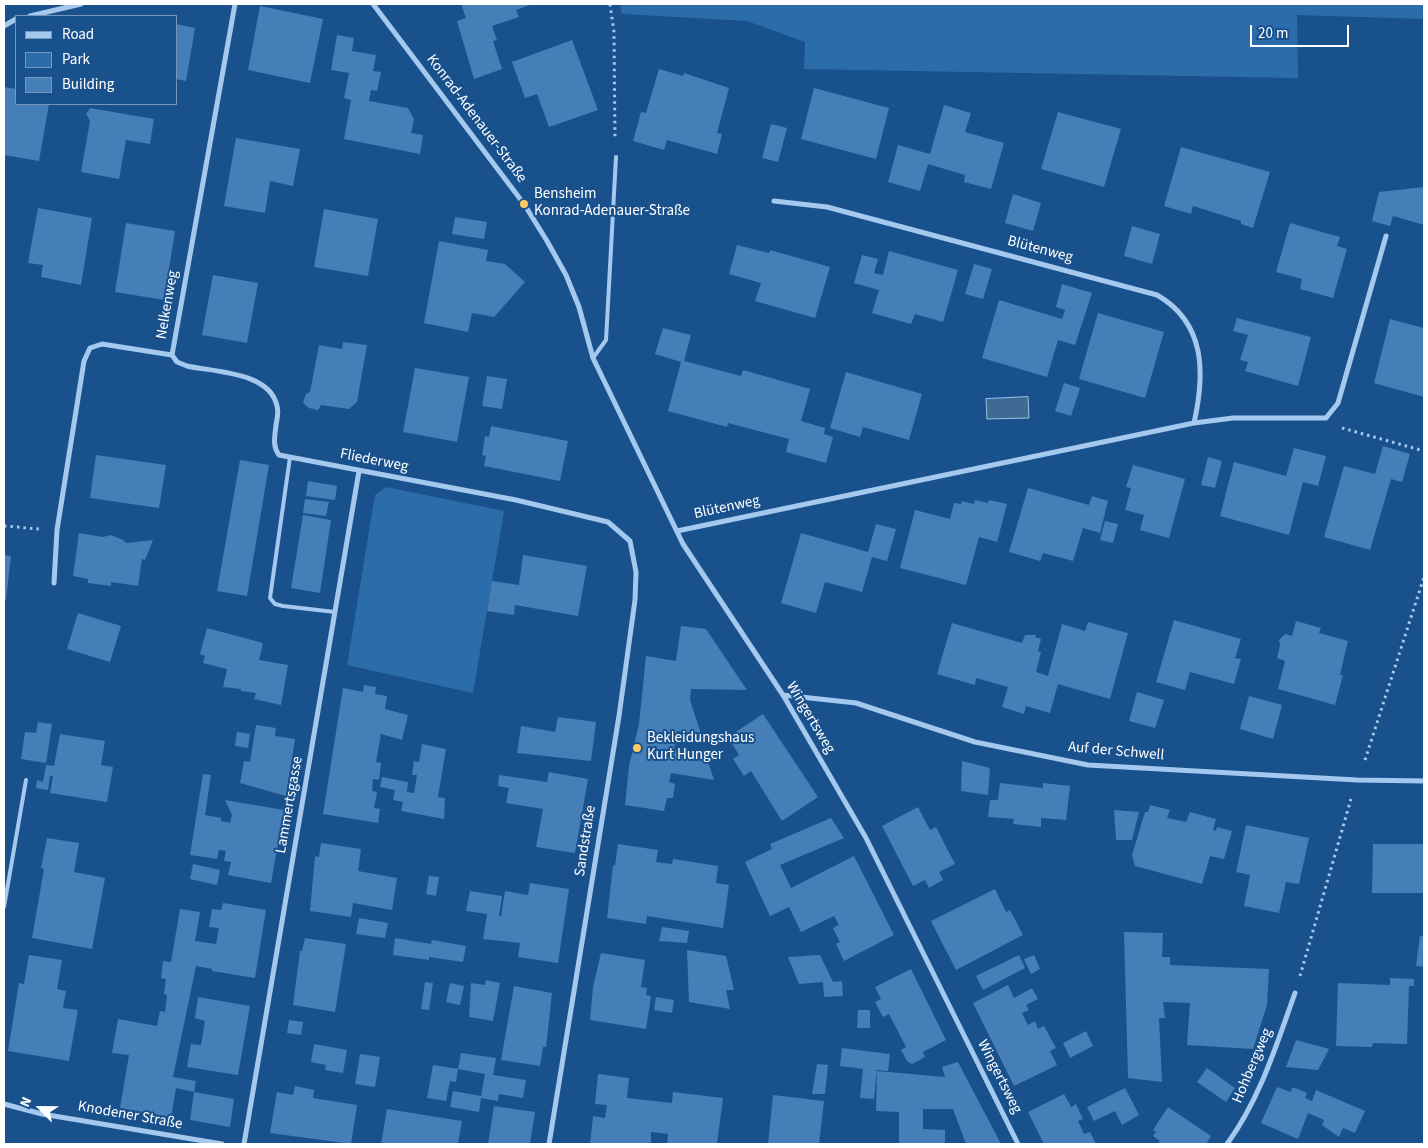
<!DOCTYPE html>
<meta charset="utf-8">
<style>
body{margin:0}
#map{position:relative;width:1428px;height:1148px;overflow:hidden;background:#19518d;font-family:"Source Sans 3",sans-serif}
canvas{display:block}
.frame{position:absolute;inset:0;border:5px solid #fff;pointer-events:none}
.legend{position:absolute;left:15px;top:15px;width:162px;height:90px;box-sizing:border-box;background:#19518d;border:1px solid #7597bb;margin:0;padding:6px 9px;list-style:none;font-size:15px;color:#fff}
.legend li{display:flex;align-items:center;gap:10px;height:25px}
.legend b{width:25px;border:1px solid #7597bb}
.north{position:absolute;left:15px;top:1083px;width:50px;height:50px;-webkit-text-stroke:4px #19518d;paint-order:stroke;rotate:293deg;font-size:14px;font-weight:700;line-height:20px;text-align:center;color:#fff}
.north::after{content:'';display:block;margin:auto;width:18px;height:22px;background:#fff;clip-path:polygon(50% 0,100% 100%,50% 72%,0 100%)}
.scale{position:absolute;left:1250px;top:25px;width:99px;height:22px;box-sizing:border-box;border:2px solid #fff;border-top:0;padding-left:6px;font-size:15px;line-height:18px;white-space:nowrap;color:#fff;-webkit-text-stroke:4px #19518d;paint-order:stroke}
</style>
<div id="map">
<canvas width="1428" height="1148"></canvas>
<div class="frame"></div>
<ul class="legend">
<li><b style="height:6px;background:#a5c9ee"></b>Road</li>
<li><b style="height:14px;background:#2c6cab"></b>Park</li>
<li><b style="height:14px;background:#467eb7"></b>Building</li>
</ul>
<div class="north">N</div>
<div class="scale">20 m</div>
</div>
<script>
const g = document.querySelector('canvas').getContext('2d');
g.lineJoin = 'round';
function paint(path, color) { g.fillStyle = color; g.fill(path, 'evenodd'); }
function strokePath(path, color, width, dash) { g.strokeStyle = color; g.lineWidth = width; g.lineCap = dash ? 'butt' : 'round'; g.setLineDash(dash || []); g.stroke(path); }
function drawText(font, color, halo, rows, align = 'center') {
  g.font = font + ' "Source Sans 3",sans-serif'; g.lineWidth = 4; g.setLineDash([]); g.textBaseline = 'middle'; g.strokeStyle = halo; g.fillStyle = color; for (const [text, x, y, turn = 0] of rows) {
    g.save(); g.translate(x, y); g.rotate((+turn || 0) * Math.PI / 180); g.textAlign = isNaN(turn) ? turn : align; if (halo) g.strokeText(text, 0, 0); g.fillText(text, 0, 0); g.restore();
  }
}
const green = new Path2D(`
 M620 4H1424V19L1297 15 1298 78 804 69 805 42 747 21 622 14Z
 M386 487 504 511 473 693 347 665 375 495Z`);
const water = new Path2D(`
 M1028 397 1029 418 987 419 986 399Z`);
const building = new Path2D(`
 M461 4H532L516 10 519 17 492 26 497 40 493 41 502 69 474 79 457 21 466 18Z
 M260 6 323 19 310 83 248 70Z
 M176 24 195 28 186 81 176 79Z
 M337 35 354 38 352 51 376 55 373 71 381 72 377 91 371 90 369 101 408 108 414 119 411 133 423 135 420 154 344 139 351 100 344 98 349 73 331 70Z
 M572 40 598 110 549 127 537 94 525 98 512 62Z
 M659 69 683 76 684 73 729 88 717 133 722 134 717 154 667 140 664 150 633 141 641 112 646 113Z
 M4 87 16 89V104H49L39 161 4 155Z
 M814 88 889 108 876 159 801 139Z
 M944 105 971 113 965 132 1004 143 991 189 964 182 965 175 928 164 920 191 888 182 898 145 930 154Z
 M90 108 154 119 150 144 126 140 119 179 81 172 90 121 86 114Z
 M1058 112 1121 129 1104 187 1041 169Z
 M771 124 787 128 778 162 762 158Z
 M236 138 300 149 293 186 270 181 265 213 224 206Z
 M1181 147 1270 172 1253 228 1241 224V221L1193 206 1191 214 1164 206Z
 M1424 187V225L1393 216 1390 226 1372 221 1379 192Z
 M1013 194 1041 203 1033 231 1005 223Z
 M38 208 92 218 81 285 41 277 43 265 28 263Z
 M324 209 378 219 368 276 314 267Z
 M455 217 487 222 484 239 452 234Z
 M126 223 175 231 164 300 115 292Z
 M1290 223 1340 237 1337 246 1347 249 1333 298 1300 289 1302 279 1276 272Z
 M1132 226 1160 234 1152 264 1124 256Z
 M439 241 488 250 486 261 505 264 525 282 494 317 472 313 468 332 424 323Z
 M737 245 769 253 770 250 830 267 815 318 755 301 761 283 729 274Z
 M889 251 958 270 943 322 915 314 911 324 872 313 879 290 854 283 862 255 878 259 874 273 883 275Z
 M974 264 992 269 983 299 965 294Z
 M213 275 258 283 247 343 202 335Z
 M1062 284 1092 293 1075 345 1058 340 1047 377 982 358 999 300 1062 319 1065 310 1056 307Z
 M1098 313 1164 332 1145 398 1079 379Z
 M1237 318 1311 337 1298 386 1245 371 1248 362 1240 360 1248 335 1233 331Z
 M1390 319 1424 328V397L1374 383Z
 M663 328 691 335 684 361 741 376 743 370 810 389 801 421 825 428 824 434 833 437 826 463 786 452 789 439 728 423 727 427 668 411 681 362 655 354Z
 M343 342 367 345 357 402 349 409 321 405 318 410 309 408 303 403 306 394 310 392 319 345 342 349Z
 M415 368 469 377 457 442 403 432Z
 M846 372 922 394 909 440 863 427 860 437 830 428Z
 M487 376 507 379 502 409 482 406Z
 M1064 383 1080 388 1071 416 1055 411Z
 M491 426 568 441 560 481 484 466 486 456 482 455 485 436 489 437Z
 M1383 446 1410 454 1402 482 1391 479 1370 550 1324 537 1344 466 1375 474Z
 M1294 448 1326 456 1318 486 1303 482 1289 535 1220 516 1234 462 1286 476Z
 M96 455 166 465 159 508 90 498Z
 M1208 457 1222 461 1215 488 1201 485Z
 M240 460 269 465 247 596 217 591Z
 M1133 465 1185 479 1169 538 1140 530 1144 515 1125 510 1131 488 1126 487Z
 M308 481 337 486 335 500 306 496Z
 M1028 488 1089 505 1092 496 1108 501 1100 533 1083 528 1073 561 1043 553 1040 561 1009 552Z
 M305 499 329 502 326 516 303 513Z
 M975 500 988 503 989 500 1007 504 997 542 979 537 966 585 900 568 915 510 950 519 954 503 961 504 962 501 974 504Z
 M303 515 331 520 320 593 291 588Z
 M1105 521 1118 524 1113 543 1100 540Z
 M876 524 896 529 887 561 872 557 862 592 825 582 816 613 781 603 801 533 868 552Z
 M79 533 103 537 111 535 123 540 126 543 153 540 145 560 142 559 138 586 111 582V586L88 583V579L73 576Z
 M4 555 11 556 6 600 4 599Z
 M523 555 587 566 578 616 515 605 514 615 487 611 492 581 519 585Z
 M78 613 121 626 110 662 67 649Z
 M1174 620 1241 639 1235 658 1241 659 1234 684 1190 672 1185 690 1156 682Z
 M1296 621 1321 628 1319 633 1348 641 1340 675H1343L1335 705 1278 689 1285 661 1277 658 1280 645 1279 640 1285 634 1292 636Z
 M1088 622 1128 633 1110 699 1058 684 1050 713 1026 706 1024 714 1002 707 1008 687 976 678 975 685 937 674 952 623 1022 643 1025 635H1036L1035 637 1041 639 1038 651 1041 652 1036 672 1048 676 1062 624 1085 631Z
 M681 626 706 629 747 690 691 689 690 700 701 734 677 731 674 750 706 755 714 780 671 773 669 782 675 784 673 798H667L664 811 625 805 629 766 639 724 646 656 676 661Z
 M207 628 263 643 259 660 288 665 281 705 254 699 256 693 241 691V689L223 687 227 669 203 663 205 656 200 654Z
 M364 685 376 687 375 694 387 696 385 709 408 715 402 740 381 734 376 762 381 763 379 780 373 779 372 791 377 792 374 808 380 809 378 823 323 814 343 688 363 692Z
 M1137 692 1164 700 1155 728 1129 721Z
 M1249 696 1282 705 1273 739 1240 729Z
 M763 714 818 797 782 821 751 771 744 776 733 759 739 755 728 737Z
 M558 717 596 722 591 761 517 753 521 726 555 732Z
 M38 722 52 724 46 763 21 759 25 732 36 733Z
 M256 725 276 728 275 736 295 739 286 796 240 783 244 761 250 762Z
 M237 732 250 734 248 748 235 746Z
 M60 734 105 741 101 765 113 767 107 802 50 793 53 776H50L48 790 36 788 37 780 43 782 46 765 54 766Z
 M422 744 446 749 438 797 445 798 444 819 401 811 403 802 393 800 395 790 380 787 382 777 408 782 407 792 414 793 417 775H412L414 761 419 762Z
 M962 761 990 768 988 795 961 791Z
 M549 772 588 779 575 853 536 847 543 809 506 803 509 788 498 786 499 775 547 782Z
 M203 774 211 775 205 815 221 818V821L230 823 232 815 225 800 284 810 271 883 228 875 231 862 224 861 226 851 219 850 217 859 190 855Z
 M1000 783 1043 788V783L1070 786 1066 820 1041 818V827L1013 824 1014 819 988 817 990 800H998Z
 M1150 805 1170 810 1167 818 1186 822 1190 812 1216 819 1213 830 1216 831 1217 827 1232 831 1224 859 1210 856 1202 884 1135 866 1132 855 1145 812H1148Z
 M918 807 930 830 936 827 955 864 939 872 943 880 929 888 925 880 913 886 882 826Z
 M1114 810 1139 812 1132 840H1116Z
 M831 818 844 838 780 865 791 888 854 856 894 935 844 961 836 944 840 942 833 928 839 925 834 916 801 932 789 907 770 916 745 862 772 849 770 844Z
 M1246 825 1309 838 1299 884 1286 882 1279 913 1244 906 1250 875 1236 872Z
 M47 838 79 843 74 872 105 878 92 949 32 938 44 869 41 868Z
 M321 843 361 849 358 871 397 878 392 910 353 903 351 917 310 911 315 856 319 857Z
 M618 844 658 850 656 862 672 864 673 859 718 866 716 883 729 885 723 928 647 916 646 924 607 918 613 865 615 866Z
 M1373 844H1424V893H1372Z
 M193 864 220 870 217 885 190 879Z
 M429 876 439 877 436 896 426 894Z
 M530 883 569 889 558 963 518 957 520 943 483 939 487 914 466 911 470 891 502 896 499 916H501L505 891 528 895Z
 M995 889 1006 912 1010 910 1023 935 956 970 931 921Z
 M223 903 266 910 255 978 212 971V969L196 966 173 1077 196 1081 194 1092 234 1099 230 1127 190 1120 194 1092 176 1088 171 1117 120 1108 129 1055 112 1053 118 1019 157 1026 160 1011 165 1012 167 995 164 994 166 979 161 978 163 961 171 962 180 909 200 912 195 941 216 944 219 928 209 927 212 909 221 910Z
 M359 918 388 923 385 938 356 934Z
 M662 927 689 931 687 943 659 941Z
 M1124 932 1163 933 1162 957H1170V965L1269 969 1267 1005 1253 1049 1187 1045 1190 1003 1163 1002 1165 1018H1159L1162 1082 1128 1078Z
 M1420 936H1424V967L1416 966Z
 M305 938 346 944 335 1012 293 1005 300 951H302Z
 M395 938 431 944 432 940 466 946 463 962 429 957V960L393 955Z
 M687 950 726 956 734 990H726L730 1009 689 1002Z
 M601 953 645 960 641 987 647 988 646 995 651 996 646 1029 590 1020 593 987Z
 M29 955 62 960 57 989 66 991 63 1008 78 1010 69 1061 8 1051 19 983 24 984Z
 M820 955 833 982 842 981 843 996 824 997 823 982 799 984 788 957Z
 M1019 955 1025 968 983 990 976 976Z
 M1034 955 1040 969 1031 974 1024 959Z
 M911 969 946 1040 923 1052 925 1057 912 1064 907 1061 901 1050 906 1047 889 1014 883 1017 875 1002 881 999 875 987Z
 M1390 978 1414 979V986H1409L1407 1044 1373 1043 1372 1047 1336 1046 1338 983 1390 985Z
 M486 980 500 983 493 1021 469 1017 471 983 485 985Z
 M425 982 433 983 429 1010 421 1009Z
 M450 983 464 986 460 1005 446 1002Z
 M1008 985 1014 998 1032 988 1038 999 1026 1005 1029 1010 1022 1013 1028 1025 1035 1021 1038 1029 1044 1026 1056 1048 1050 1051 1057 1065 1014 1086 973 1003Z
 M514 986 552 993 546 1047H543L540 1066 501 1060Z
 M198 997 250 1006 238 1075 187 1067 191 1044 201 1045 205 1021 195 1018Z
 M656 997 674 1000 672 1013 654 1010Z
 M858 1010H870V1028H857Z
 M289 1020 303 1022 301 1035 287 1033Z
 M1086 1031 1093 1046 1070 1058 1063 1043Z
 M1296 1040 1329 1049 1318 1070 1286 1067Z
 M314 1044 347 1050 343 1073 325 1070 326 1065 311 1062Z
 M842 1048 890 1054 888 1071 877 1070 874 1099 860 1098 863 1069 840 1066Z
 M461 1053 496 1058 493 1075 526 1080 523 1098 499 1094 498 1101 481 1098 479 1112 450 1107 453 1091 481 1096 485 1074 458 1069 456 1082 450 1081 446 1101 427 1098 433 1065 458 1069Z
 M360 1054 380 1057 375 1087 355 1084Z
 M958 1062 1001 1144H966L953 1109H923V1129L945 1130V1144H899V1112L876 1111 877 1071 945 1077 942 1067Z
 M817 1064 828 1065 825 1094H812Z
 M1207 1068 1235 1088 1226 1102 1197 1082Z
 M598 1074 629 1078 627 1098 672 1103 673 1092 723 1098 717 1144H667L668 1134 651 1132V1144H590L593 1116 605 1118 607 1105 595 1104Z
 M295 1086 314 1090 313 1098 357 1105 351 1144 270 1133 277 1092 293 1095Z
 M1277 1087 1291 1092 1292 1088H1295L1307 1093 1305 1098 1312 1101 1316 1090 1365 1111 1355 1133 1343 1128 1339 1137 1322 1125 1324 1120 1308 1113 1298 1139 1261 1123Z
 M1125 1088 1139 1115 1122 1125 1115 1111 1094 1121 1087 1107Z
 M1064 1094 1071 1107 1076 1104 1083 1119 1078 1121 1084 1134 1090 1132 1096 1144H1044L1028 1112Z
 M773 1095 824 1101 819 1144H768Z
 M494 1106 535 1112 530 1144H488Z
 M1168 1107 1211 1136 1206 1144H1157L1160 1141 1153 1136 1156 1132 1153 1130Z
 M387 1109 462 1121 458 1144H381Z`);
const path = new Path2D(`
 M610 4 614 32 615 139
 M1342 428 1424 451
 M4 526 39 529
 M1365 760 1424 577
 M1300 976 1351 799`);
const lane = new Path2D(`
 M593 358 606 340 616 157
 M290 457 270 598 275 604 283 606 335 612
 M4 907 26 780`);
const street = new Path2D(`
 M373 4 524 204 547 241 566 275 579 307 593 358 683 544 783 695 866 838 1018 1144
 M30 16 81 4
 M4 26 16 19
 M774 201 827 207 1157 295C1206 323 1205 374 1194 423
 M172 355 177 362 187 366C215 372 270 372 277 406 279 412 277 419 276 425 275 436 272 446 279 455L516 500 608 522 630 541 636 572 635 600 619 716 549 1144
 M172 355 235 4
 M677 531 1194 423 1233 418H1326L1338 403 1386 236
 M54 583 57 530 84 361 90 348 102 344 172 355
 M783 695 856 703 975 742 1088 765 1357 780 1424 781
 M4 1104 42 1114 222 1144
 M244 1144 359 471
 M1227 1144C1260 1099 1276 1046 1295 993`);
const markers = [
 [524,204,5,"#ffca62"],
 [637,748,5,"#ffca62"]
];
const streetNames = [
 ["Konrad-Adenauer-Straße",476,119,53],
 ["Blütenweg",1040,250,15],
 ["Nelkenweg",168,305,-80],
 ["Fliederweg",374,461,11],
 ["Blütenweg",727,508,-12],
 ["Wingertsweg",810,718,59],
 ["Auf der Schwell",1116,752,5],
 ["Lammertsgasse",290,805,-80],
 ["Sandstraße",586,841,-81],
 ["Hohbergweg",1253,1066,-67],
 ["Wingertsweg",999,1077,63],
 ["Knodener Straße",130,1116,10]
];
const poiNames = [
 ["Bensheim",534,195],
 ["Konrad-Adenauer-Straße",534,212],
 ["Bekleidungshaus",647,739],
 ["Kurt Hunger",647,756]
];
paint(green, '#2c6cab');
paint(water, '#406994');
strokePath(water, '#98c5f0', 1);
paint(building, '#467eb7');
strokePath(path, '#a5c9ee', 3, [2.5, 4]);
strokePath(lane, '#a5c9ee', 4);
strokePath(street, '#a5c9ee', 5);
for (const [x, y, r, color] of markers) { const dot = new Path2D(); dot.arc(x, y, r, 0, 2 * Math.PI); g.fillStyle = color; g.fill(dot); strokePath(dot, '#19518d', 2); }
drawText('15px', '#fff', '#19518d', streetNames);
drawText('15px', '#fff', '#19518d', poiNames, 'left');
</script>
